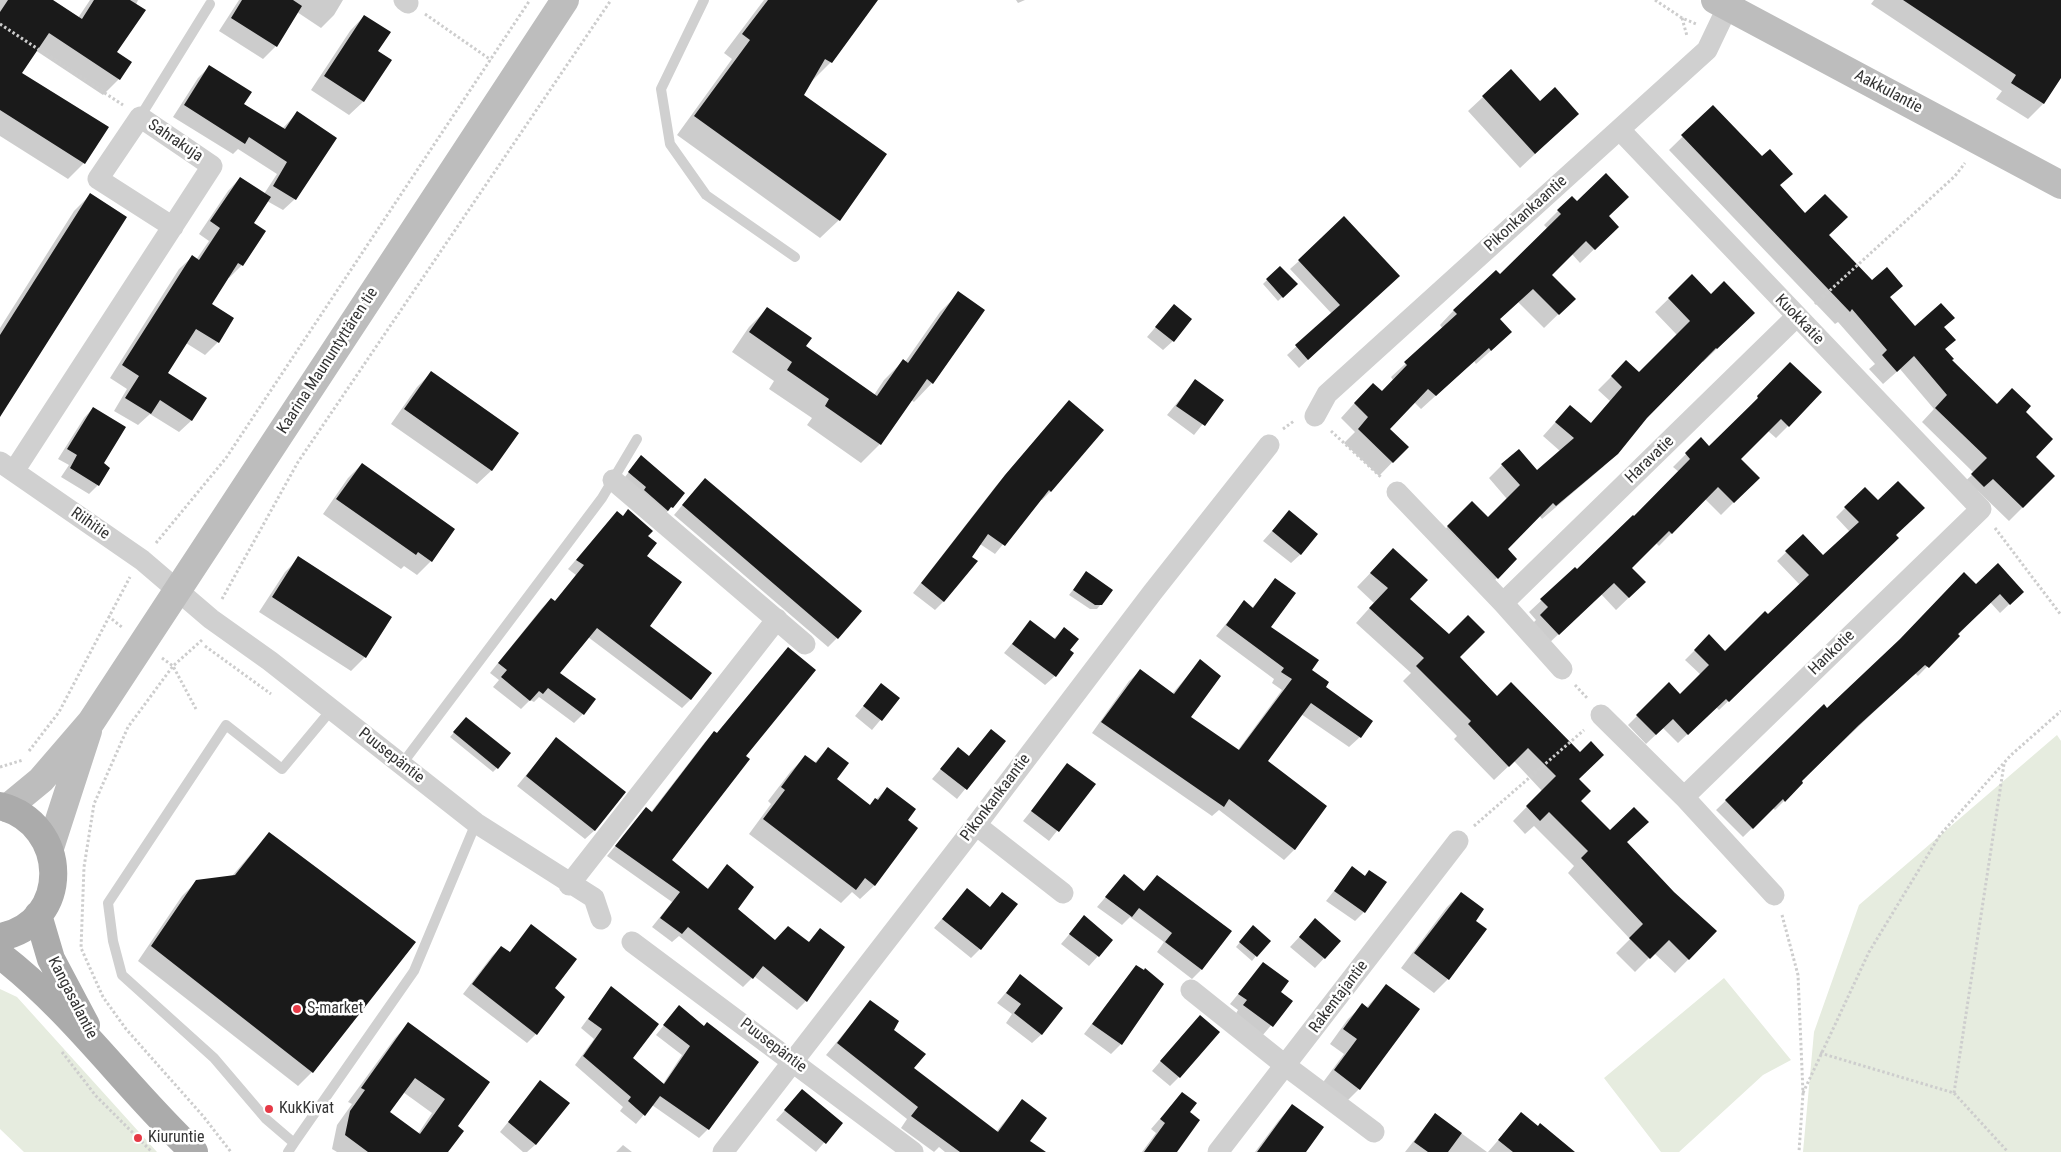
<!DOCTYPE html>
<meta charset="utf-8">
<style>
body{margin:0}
canvas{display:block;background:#fff}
</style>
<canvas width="2061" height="1152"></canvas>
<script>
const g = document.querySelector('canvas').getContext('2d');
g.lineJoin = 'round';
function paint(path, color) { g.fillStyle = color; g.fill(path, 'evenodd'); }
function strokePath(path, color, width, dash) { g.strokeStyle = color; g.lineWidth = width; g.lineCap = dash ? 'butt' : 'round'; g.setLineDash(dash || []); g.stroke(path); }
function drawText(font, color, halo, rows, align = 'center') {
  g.font = font + ' "Roboto Condensed",sans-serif'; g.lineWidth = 5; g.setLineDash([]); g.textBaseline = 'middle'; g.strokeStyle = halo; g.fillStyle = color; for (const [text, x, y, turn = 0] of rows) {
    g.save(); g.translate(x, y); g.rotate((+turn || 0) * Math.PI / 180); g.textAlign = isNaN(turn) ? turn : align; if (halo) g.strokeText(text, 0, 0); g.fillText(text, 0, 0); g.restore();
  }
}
const green = new Path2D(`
 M2057 735 2061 741V1152H1803L1814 1032 1859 905Z
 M1724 978 1791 1060 1763 1075 1679 1152H1661L1604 1078Z
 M0 989 17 997 157 1152H24L0 1129Z`);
const shadow = new Path2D(`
 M0 0H50L78 18 90 0H138L116 52 119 79 103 95 35 50 20 73 84 163 68 179 0 136Z
 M239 0H343L334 15 321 28 297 12 276 46 263 59 219 31Z
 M764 0H876L831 62 812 81 811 80 802 95 839 220 820 238 677 135 732 59 724 53Z
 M1016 0H1025L1018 3Z
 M1874 0H2061V75L2043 104 2028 119 1996 99 2002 91 1871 4Z
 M364 16 377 51 364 101 349 115 311 90 350 31Z
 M209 67 242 105 282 129 297 113 295 199 283 210 267 201 252 223 264 231 242 265 229 278 228 276 211 304 233 318 218 342 205 355 186 343 166 374 192 420 179 432 150 414 138 425 114 411 127 389 110 378 179 269 192 257 196 260 209 241 199 234 228 191 240 178 264 194 277 174 238 149 233 154 173 117 198 78Z
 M1511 71 1563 128 1520 168 1468 111Z
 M1713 107 1805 215 1889 298 1914 328 1943 327 1954 340 1944 350 1950 361 1997 405 2024 412 2034 457 2054 476 2009 521 1978 491 1958 488 1974 473 1922 422 1934 409 1900 369 1883 384 1869 369 1875 364 1838 322 1835 324 1669 150Z
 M90 195 0 412V328L74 211Z
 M1572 197 1577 203 1607 217 1617 227 1580 263 1572 254 1550 275 1574 299 1544 328 1518 302 1499 320 1496 346 1476 364 1474 361 1421 409 1414 402 1388 429 1407 447 1379 476 1344 443 1355 432 1341 418 1359 398 1381 392 1393 380 1391 377 1443 329 1440 325 1454 310 1500 276 1548 229 1544 225Z
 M1299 261 1390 284 1299 368 1287 355 1332 314 1290 269Z
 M1280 267 1296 284 1278 301 1263 284Z
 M1692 276 1740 327 1703 362 1702 360 1646 417 1603 467 1542 519 1539 515 1506 549 1516 559 1484 591 1434 540 1472 503 1488 519 1507 499 1489 478 1502 465 1536 472 1560 451 1543 436 1570 406 1590 424 1610 401 1598 390 1613 375 1639 374 1677 335 1655 312Z
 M959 293 932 383 914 402 911 400 880 444 861 463 807 425 812 418 769 389 774 381 732 352 749 327 768 308 804 346 874 395 884 380 903 361 905 362 940 312Z
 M1174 306 1173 341 1163 350 1147 337Z
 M431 373 492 470 477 484 391 424 417 387Z
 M1777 376 1788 426 1776 438 1768 431 1740 459 1758 478 1721 515 1705 499 1659 546 1656 543 1631 568 1645 582 1616 610 1601 594 1546 646 1528 628 1536 620 1529 612 1575 569 1577 571 1634 518 1679 472 1673 467 1701 439 1709 447 1746 411Z
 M1195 381 1222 400 1194 435 1167 415Z
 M93 408 102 464 98 485 89 494 61 477 69 465 58 459 84 418Z
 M1060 411 1051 491 1042 500 1040 499 995 554 980 544 943 602 935 610 913 593 996 486Z
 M637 461 683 494 667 512 663 514 625 477Z
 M362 464 431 561 417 575 404 566 401 569 323 514 348 478Z
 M1865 488 1895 535 1888 548 1719 710 1716 707 1678 743 1663 728 1646 744 1628 725 1669 684 1680 695 1701 675 1685 660 1709 636 1725 653 1800 585 1777 561 1803 536 1823 557 1850 532 1836 517Z
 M696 489 837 638 828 647 674 515Z
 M617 512 647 537 645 556 648 626 691 699 682 708 588 637 558 673 583 714 574 723 539 697 534 702 530 700 521 709 493 687 499 680 490 673 542 608 551 599 554 602 576 575 568 569Z
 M1289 512 1301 554 1291 563 1263 541Z
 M299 558 365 657 351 671 259 612 285 572Z
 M1379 564 1458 657 1578 779 1579 801 1610 832 1626 843 1674 893 1716 931 1675 973 1654 953 1635 972 1616 953 1630 939 1568 873 1574 866 1534 826 1525 834 1513 821 1542 791 1514 761 1494 780 1454 739 1457 736 1403 681 1411 673 1356 623 1374 603 1357 587Z
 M1086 573 1101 604 1097 609H1090L1069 595Z
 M1276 580 1269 628 1324 687 1360 737 1349 747 1301 714 1267 761 1295 849 1284 860 1219 810 1212 816 1092 733 1129 681 1140 671 1172 694 1200 661 1189 717 1238 750 1282 690 1272 683 1274 679 1216 636 1244 602 1252 608Z
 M1976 585 2022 592 2000 613 1990 602 1918 676 1915 673 1800 782 1802 783 1775 810 1773 808 1743 837 1716 810 1824 706 1827 709Z
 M1030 622 1053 639 1064 629 1068 651 1055 676 1045 685 1004 653Z
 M788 648 744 756 670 860 707 889 727 866 736 909 774 941 808 943 820 930 806 1001 797 1010 754 976 743 987 679 936 672 942 652 927 672 902 607 856 646 809 651 812 705 742 714 733 716 734Z
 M881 685 898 699 872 730 855 716Z
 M462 723 497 768 493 772 450 737Z
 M991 731 1004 741 957 799 932 779 958 749 968 757Z
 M556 739 595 830 585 839 517 786Z
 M828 749 835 780 869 806 887 789 906 820 875 885 860 899 852 892 841 903 749 834 771 804 768 801 791 771 805 757 814 763Z
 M1068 765 1094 784 1049 841 1023 821Z
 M269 833 312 1072 298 1086 138 961 182 896 197 881 232 876Z
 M1352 868 1364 876 1370 871 1364 912 1355 921 1326 901Z
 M1124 876 1143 892 1157 876 1201 970 1192 979 1157 952 1164 942 1130 917 1122 925 1097 907Z
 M967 890 989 908 1002 893 980 949 971 958 934 928Z
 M1461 893 1474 921 1448 979 1434 993 1401 968 1447 907Z
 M1084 917 1098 956 1089 966 1061 944Z
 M1315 920 1340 941 1315 968 1290 947Z
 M531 926 553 988 536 1034 527 1043 463 994 492 956 501 947 509 953Z
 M1249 931 1256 956 1252 961 1236 947Z
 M1263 964 1279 993 1291 1002 1262 1036 1235 1015 1238 1010 1230 1004Z
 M1136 966 1162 984 1121 1044 1111 1054 1084 1034Z
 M1020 976 1042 1034 1032 1043 1006 1023 1012 1014 997 1003Z
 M1386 986 1359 1089 1345 1103 1321 1085 1344 1054 1330 1044 1348 1019 1363 1005 1366 1008Z
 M611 987 631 1058 663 1084 682 1055 656 1035 679 1007 703 1027 707 1023 708 1129 699 1138 652 1105 636 1124 620 1111 623 1107 575 1065 594 1039 581 1028Z
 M870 1002 892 1030 912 1068 996 1132 1022 1101 1029 1141 1044 1152H945L939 1147 934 1152 901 1128 907 1119 826 1055Z
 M408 1024 488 1082 456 1126 446 1152H337L332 1149 337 1125 352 1104 348 1102 395 1038ZM403 1092 432 1113 418 1134 388 1112Z
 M1191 1026 1179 1077 1170 1086 1152 1071Z
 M541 1082 568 1104 535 1145 527 1152H523L500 1132Z
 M802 1091 841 1123 816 1152 776 1120Z
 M1182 1093 1188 1112 1175 1152H1142L1156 1133 1151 1129Z
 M1292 1106 1304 1152H1255L1279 1120Z
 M1435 1114 1487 1152H1405Z
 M1521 1114 1538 1128 1561 1152H1488Z
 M623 1145 632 1152H616Z`);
const building = new Path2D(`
 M8 0H53L82 19 94 0H130L146 10 117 52 132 62 120 80 49 33 22 73 109 127 85 164 0 110V12Z
 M242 0H293L302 6 277 47 231 18Z
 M768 0H878L832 63 825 59 804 95 887 154 840 221 694 116 750 40 742 34Z
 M1903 0H2061V78L2044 104 2011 83 2016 75Z
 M364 15 391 32 378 51 392 60 364 102 324 76Z
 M209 65 252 92 244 104 285 129 297 111 337 138 296 200 273 186 287 162 249 137 245 144 184 105Z
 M1511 69 1540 101 1555 87 1579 114 1535 154 1482 96Z
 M1713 105 1762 156 1770 149 1793 174 1780 185 1805 213 1825 194 1848 217 1829 235 1872 280 1887 267 1903 286 1890 297 1915 326 1941 303 1955 318 1944 327 1956 340 1945 349 1954 359 1952 360 1997 404 2012 388 2031 406 2026 412 2053 439 2036 457 2055 476 2023 508 1993 479 1984 487 1971 474 1987 458 1935 408 1947 395 1914 356 1897 372 1882 355 1887 350 1852 309 1850 312 1681 135Z
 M1606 173 1629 197 1609 216 1619 227 1595 250 1586 241 1552 275 1576 299 1559 315 1533 289 1500 319 1512 332 1491 351 1489 348 1436 396 1428 389 1390 429 1409 447 1393 463 1358 429 1368 417 1354 403 1373 383 1382 391 1407 365 1404 362 1457 314 1453 310 1496 270 1500 274 1561 214 1557 210 1572 196 1577 201Z
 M240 177 271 197 254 223 266 231 243 266 238 263 212 304 234 318 219 343 196 329 168 373 207 398 192 421 160 400 151 414 125 398 139 376 122 365 192 255 199 260 220 228 210 221Z
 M90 193 127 217 0 417V335Z
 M1344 216 1400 276 1308 360 1295 345 1340 305 1298 260Z
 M1280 266 1298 284 1283 298 1266 279Z
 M1692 274 1711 294 1724 281 1755 313 1717 349 1716 348 1647 418 1618 454 1556 506 1553 503 1508 549 1517 559 1498 579 1447 526 1472 501 1488 517 1520 485 1501 464 1519 449 1537 470 1574 438 1555 422 1570 405 1591 423 1622 387 1611 376 1626 360 1639 372 1690 321 1668 298Z
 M958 291 985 310 933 384 927 379 881 445 825 406 829 399 787 370 792 362 749 332 767 307 812 338 806 346 877 396 903 359 908 363Z
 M1174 304 1192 319 1174 342 1155 327Z
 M1790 362 1822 392 1789 427 1781 419 1741 459 1760 478 1734 503 1718 487 1672 534 1669 531 1632 568 1646 582 1629 598 1614 583 1559 635 1540 615 1548 607 1540 599 1575 567 1577 569 1633 515 1634 516 1690 459 1685 453 1701 437 1709 446 1758 398 1757 396Z
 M431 371 519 433 492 471 404 409Z
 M1195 379 1224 400 1205 426 1176 406Z
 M1069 400 1104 430 1051 492 1049 490 1005 546 988 534 972 557 978 561 944 602 921 583 1005 475Z
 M93 407 126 427 104 463 110 468 99 486 70 468 77 455 67 449Z
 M641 455 685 493 673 508 671 507 668 511 644 490 646 487 628 472Z
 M362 463 455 529 432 562 418 552 416 555 336 499Z
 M705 478 862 611 838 639 682 505Z
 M1898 481 1925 508 1896 535 1899 538 1729 702 1726 699 1688 735 1673 719 1656 735 1636 715 1669 682 1680 694 1709 665 1694 650 1709 634 1725 651 1765 611 1768 614 1809 575 1785 551 1803 534 1823 555 1859 522 1844 507 1865 487 1878 500Z
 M628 509 653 531 648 536 657 543 647 556 682 582 650 626 712 673 691 700 597 628 560 673 596 699 584 715 548 688 543 694 539 691 530 701 501 677 507 670 498 663 551 598 555 601 584 565 576 560 617 511 623 516Z
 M1289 510 1318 534 1301 555 1272 531Z
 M1393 548 1428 580 1410 599 1449 634 1468 615 1485 632 1460 657 1497 696 1511 682 1580 752 1591 741 1604 755 1579 779 1591 791 1581 801 1610 830 1634 807 1649 822 1627 842 1674 892 1717 931 1689 960 1669 940 1650 959 1629 938 1643 924 1581 858 1588 851 1549 812 1540 821 1526 806 1556 776 1528 748 1509 767 1468 724 1471 721 1416 666 1424 658 1369 608 1388 588 1370 573Z
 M298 556 392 617 366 658 272 597Z
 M1998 563 2024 592 2010 605 2000 594 1958 634 1960 636 1929 668 1925 665 1859 725 1802 781 1803 783 1785 802 1783 799 1753 829 1725 800 1824 704 1827 708 1900 639 1964 572 1976 584Z
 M1086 571 1113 590 1102 605H1095L1073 590Z
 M1275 578 1296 593 1271 627 1319 660 1312 670 1329 682 1326 687 1373 721 1361 738 1311 703 1268 761 1327 806 1295 850 1229 799 1224 807 1101 722 1140 669 1174 694 1200 659 1221 676 1191 717 1239 750 1292 679 1281 672 1284 668 1226 625 1244 600 1253 608Z
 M1030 620 1055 639 1064 627 1079 639 1070 650 1074 653 1056 677 1012 644Z
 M788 647 816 670 746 756 750 759 672 860 708 889 727 864 754 887 738 909 775 940 788 926 809 942 820 928 845 947 807 1002 763 966 753 979 688 927 682 934 660 918 680 892 615 846 646 807 652 812 714 731 717 733Z
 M881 683 900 698 882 721 863 706Z
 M466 717 511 753 498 769 453 732Z
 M991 729 1006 741 967 790 940 769 958 747 969 756Z
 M556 737 626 792 595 831 526 776Z
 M828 747 849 763 837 779 870 805 875 798 878 800 887 787 916 809 908 820 918 828 875 886 865 878 856 890 763 819 785 790 781 787 805 755 816 763Z
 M1067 763 1096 784 1059 832 1031 811Z
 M269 832 416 942 313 1073 151 946 196 880 235 875Z
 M1352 866 1365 876 1369 870 1387 882 1365 913 1334 891Z
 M1124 874 1144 891 1157 875 1232 931 1202 970 1165 942 1172 933 1139 908 1132 917 1105 897Z
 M967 888 990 907 1002 892 1018 904 981 950 942 919Z
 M1461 892 1484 909 1476 921 1487 929 1449 980 1414 953Z
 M1084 915 1113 940 1099 957 1069 934Z
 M1315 918 1341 941 1325 959 1299 937Z
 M531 924 577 959 555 988 565 997 537 1035 472 984 501 946 510 952Z
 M1253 925 1271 941 1257 957 1239 942Z
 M1263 962 1289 981 1281 992 1293 1001 1273 1027 1243 1005 1247 1000 1238 994Z
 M1136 965 1144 970 1145 968 1164 984 1122 1045 1092 1024Z
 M1020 974 1063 1008 1042 1035 1014 1013 1021 1004 1006 993Z
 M1386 984 1420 1009 1360 1090 1334 1070 1357 1039 1343 1029 1362 1003 1368 1008Z
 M611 986 659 1024 633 1058 664 1084 690 1046 663 1025 679 1005 704 1026 707 1022 759 1062 709 1130 660 1096 645 1116 628 1101 631 1097 583 1056 602 1029 588 1019Z
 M870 1000 899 1021 894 1030 926 1054 914 1068 998 1132 1022 1099 1047 1118 1030 1141 1046 1152H960L911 1116 918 1107 837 1043Z
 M1200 1015 1220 1032 1180 1078 1160 1061Z
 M408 1022 490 1082 458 1126 464 1131 448 1152H368L345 1135 350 1111 365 1090 361 1088ZM415 1078 445 1099 420 1134 390 1112Z
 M540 1080 570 1103 536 1145 508 1122Z
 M802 1089 843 1123 826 1144 784 1110Z
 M1182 1092 1197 1103 1190 1112 1200 1120 1177 1152H1144L1165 1123 1160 1119Z
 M1292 1104 1324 1127 1306 1152H1257Z
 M1521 1112 1538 1126 1540 1123 1575 1152H1513L1498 1140Z
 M1435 1113 1462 1133 1448 1152H1428L1414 1142Z`);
const path = new Path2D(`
 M1655 0 1682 18 1696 24
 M425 14 491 60
 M1682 18 1687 36
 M0 24 123 105
 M1815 304 1955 176 1965 163
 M1283 429 1294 421
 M1331 431 1382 478
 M1995 528 2061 615
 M156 543 226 458 530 0
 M222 599 298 462 611 0
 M108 616 123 628
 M202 640 173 666 128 727 94 804 84 867 81 948 103 997 126 1029 203 1116 231 1152
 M205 646 271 694
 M162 658 173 666 196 709
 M1575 685 1588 699
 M29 751 59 712 130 577
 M0 767 23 760
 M1474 826 1584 730
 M1782 915 1798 975 1803 1093 1799 1152
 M62 1052 96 1096 152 1152
 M1820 1053 1954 1093 2008 1152
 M1803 1093 1869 952 1940 835 2011 755 2061 711
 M1954 1093 2004 764`);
const lane = new Path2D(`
 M704 0 661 89 670 144 706 195 795 257
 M140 117 210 4
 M402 764 602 498 637 439
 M294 1143 414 971 476 823
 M288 1152 294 1143 266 1119 214 1058 122 975 113 941 108 903 226 725 282 769 332 709`);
const street = new Path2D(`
 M404 0 408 3
 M1620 130 1981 509 1684 797
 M1315 416 1327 394 1707 50 1728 6
 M0 462 142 560 211 619 270 661 476 823 594 898 601 919
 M14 471 212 166 140 117 98 179 173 227
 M613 480 805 644
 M1397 492 1503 603 1562 669
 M1503 603 1796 317
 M1601 715 1684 797 1774 895
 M976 825 1063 893
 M569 885 777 619
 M632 942 913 1152
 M1191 990 1286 1066 1374 1132
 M723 1152 976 825 1152 593 1269 445
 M1218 1152 1458 841`);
const secondary = new Path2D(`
 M1715 0 2061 185
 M7 808 41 780 91 722 565 0
 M50 848 88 731`);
const primary = new Path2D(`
 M0 806C70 824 72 923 0 937
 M38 915 51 959 86 1025
 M0 955C73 1011 127 1089 194 1152`);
const markers = [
 [297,1009,5,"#e63946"],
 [269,1109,5,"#e63946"],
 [138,1138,5,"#e63946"]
];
const streetNames = [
 ["Aakkulantie",1888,92,28],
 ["Sahrakuja",175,141,34],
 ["Pikonkankaantie",1526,214,-42],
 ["Kuokkatie",1799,320,46],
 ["Kaarina Maununtyttären tie",328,361,-57],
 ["Haravatie",1650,460,-44],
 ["Riihitie",90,524,35],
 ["Hankotie",1832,653,-44],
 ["Puusepäntie",391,756,38],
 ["Pikonkankaantie",996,798,-53],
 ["Rakentajantie",1339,997,-53],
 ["Kangasalantie",72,998,63],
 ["Puusepäntie",773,1046,37]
];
const poiNames = [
 ["S-market",307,1009],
 ["KukKivat",279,1109],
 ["Kiuruntie",148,1138]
];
paint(green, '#e6ecdf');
paint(shadow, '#0003');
paint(building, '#1a1a1a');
strokePath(path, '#cdcdcd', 3, [2.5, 2.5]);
strokePath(lane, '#d0d0d0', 10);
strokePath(street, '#d0d0d0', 21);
strokePath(secondary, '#bdbdbd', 28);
strokePath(primary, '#ababab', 28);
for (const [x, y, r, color] of markers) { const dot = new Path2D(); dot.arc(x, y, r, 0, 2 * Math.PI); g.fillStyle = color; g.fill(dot); strokePath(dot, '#fff', 2); }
drawText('16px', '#333', '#fff', streetNames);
drawText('16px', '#333', '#fff', poiNames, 'left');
</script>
